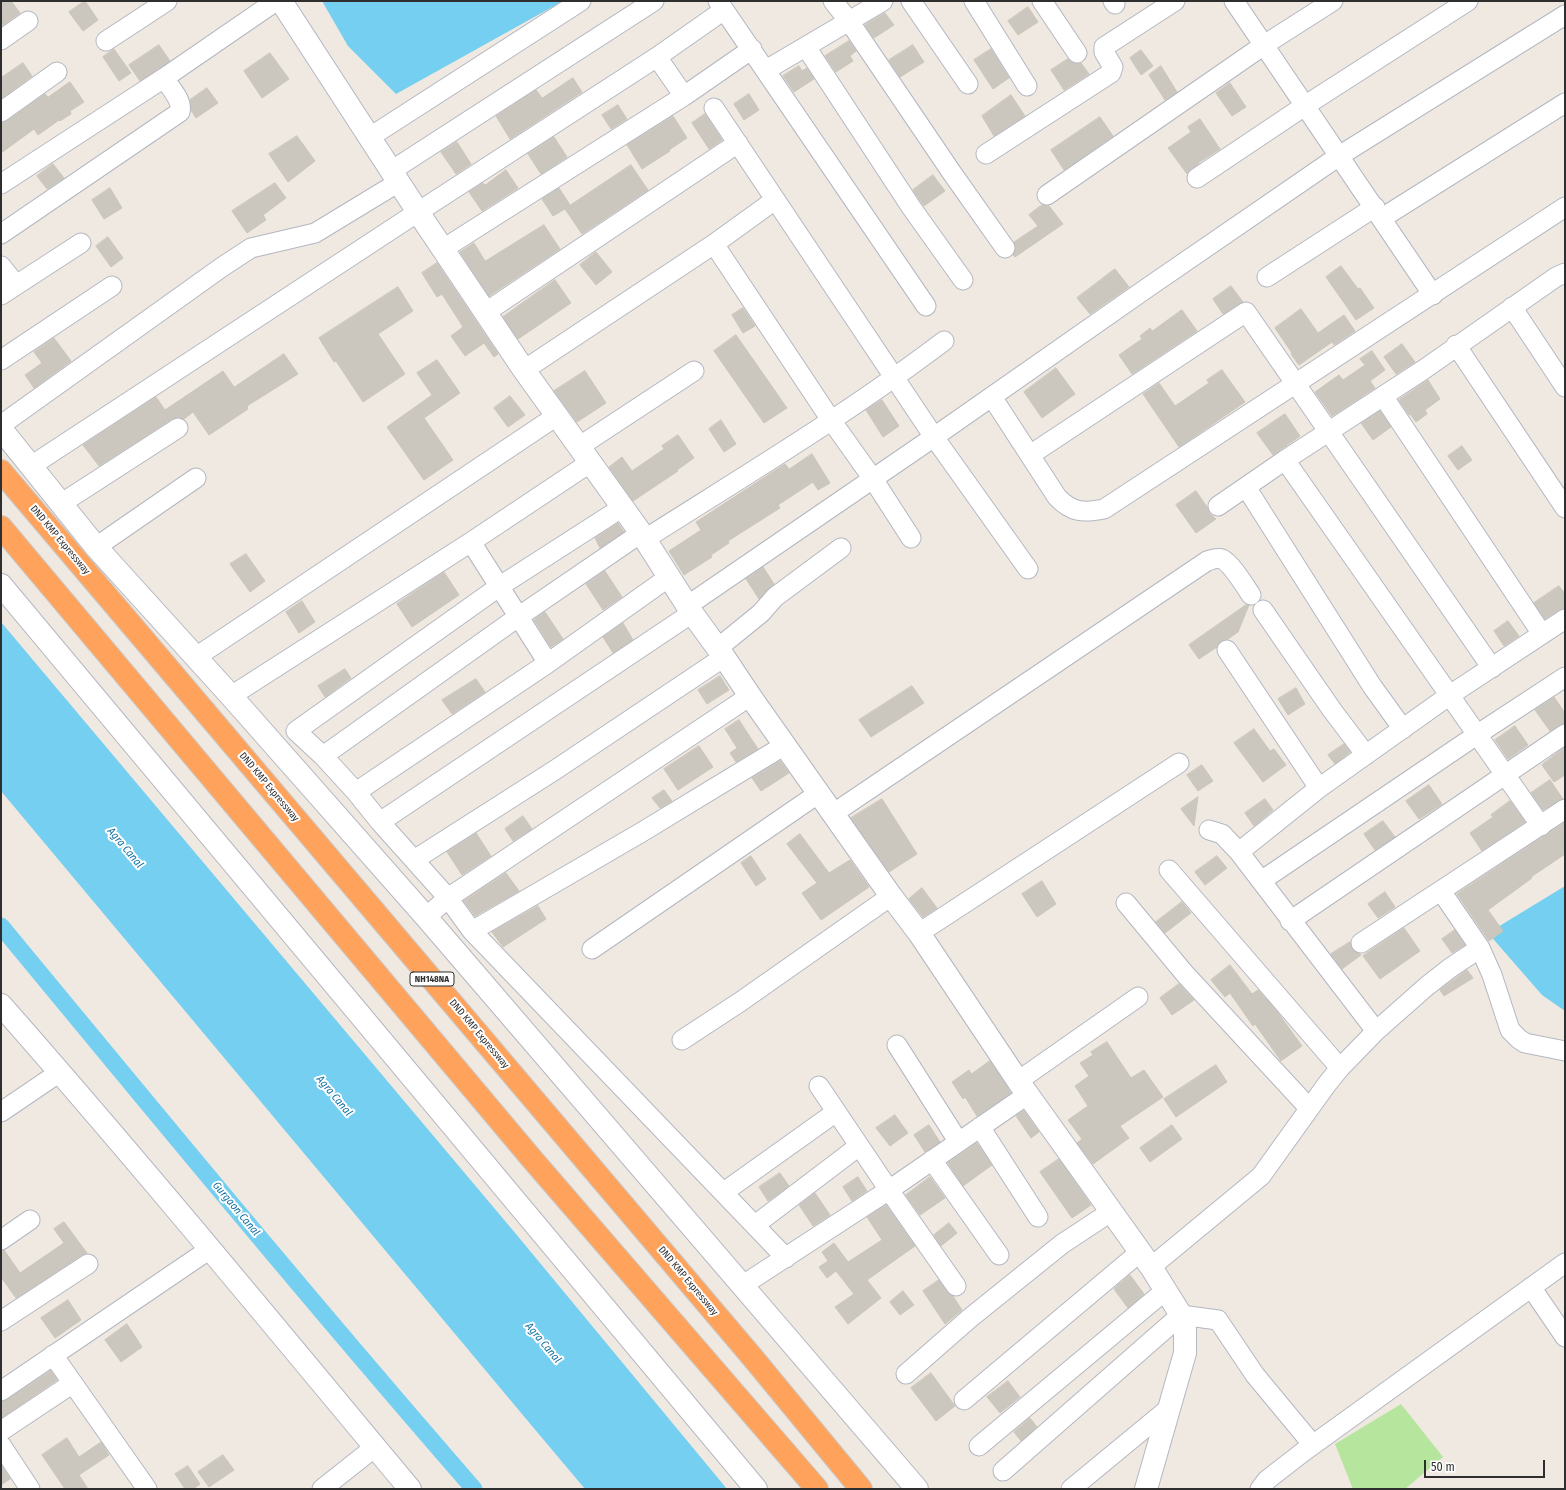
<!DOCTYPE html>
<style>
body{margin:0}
#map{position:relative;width:1566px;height:1490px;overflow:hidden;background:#efe9e1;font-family:"Fira Sans Condensed",sans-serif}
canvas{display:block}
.frame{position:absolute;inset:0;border:2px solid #2e2e2e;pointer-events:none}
.scale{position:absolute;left:1424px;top:1460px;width:121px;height:18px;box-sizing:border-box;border:2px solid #2e2e2e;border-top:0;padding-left:5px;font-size:12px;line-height:14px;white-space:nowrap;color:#2e2e2e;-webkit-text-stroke:3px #fff;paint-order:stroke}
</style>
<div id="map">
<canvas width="1566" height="1490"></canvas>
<div class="frame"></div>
<div class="scale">50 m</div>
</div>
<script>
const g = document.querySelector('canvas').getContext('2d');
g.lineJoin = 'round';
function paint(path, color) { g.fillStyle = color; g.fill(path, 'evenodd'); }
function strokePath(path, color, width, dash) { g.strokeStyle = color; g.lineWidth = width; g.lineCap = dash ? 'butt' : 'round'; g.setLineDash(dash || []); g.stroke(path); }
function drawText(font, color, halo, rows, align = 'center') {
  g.font = font + ' "Fira Sans Condensed",sans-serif'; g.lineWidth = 4; g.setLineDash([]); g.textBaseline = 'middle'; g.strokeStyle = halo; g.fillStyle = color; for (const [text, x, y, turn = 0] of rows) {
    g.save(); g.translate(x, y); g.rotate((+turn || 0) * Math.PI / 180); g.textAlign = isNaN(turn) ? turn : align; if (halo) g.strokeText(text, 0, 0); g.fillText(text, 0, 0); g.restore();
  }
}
const green = new Path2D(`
 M1401 1404 1443 1457 1405 1489H1353L1335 1444Z`);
const water = new Path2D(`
 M322 1H563L396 94 348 46Z
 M1 622 516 1234 727 1489H585L527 1420 1 791Z
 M1565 886V1011L1542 995 1488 933Z`);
const canal = new Path2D(`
 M1 926C157 1115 313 1304 474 1489`);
const building = new Path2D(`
 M1 1H11L20 13 3 25 1 22Z
 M85 1 98 20 83 31 69 12Z
 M1028 7 1038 22 1018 35 1008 21Z
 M885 13 894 25 874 38 865 25Z
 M849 41 856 51 850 56 853 61 836 72 825 56Z
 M159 45 170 61 140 81 129 65Z
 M913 45 924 62 900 77 889 60Z
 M114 49 131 73 119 81 103 57Z
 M991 49 1009 78 993 89 974 60Z
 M1141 50 1153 66 1141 75 1130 58Z
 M270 53 289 79 262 98 244 71Z
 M1068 59 1073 63H1081L1089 74 1064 90 1051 70Z
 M23 63 32 76 2 98 1 96V78Z
 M799 66 802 71 807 68 814 79 794 92 783 76Z
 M1161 66 1177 92 1165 100 1149 75Z
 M573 78 582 92 510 139 496 116 536 90 542 98Z
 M70 82 84 102 70 111 71 114 60 121 59 120 38 135 34 129 1 153V124L7 121 45 94 48 97Z
 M1230 83 1246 107 1232 116 1216 93Z
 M207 88 218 103 196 118 191 110 190 100Z
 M749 94 759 110 744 120 734 104Z
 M1011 95 1025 116 994 136 982 116Z
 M618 105 627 119 611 129 602 115Z
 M705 114 722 140 709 149 692 123Z
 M673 116 687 138 669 150 670 151 642 169 627 145Z
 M1100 117 1113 136 1064 170 1051 150Z
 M1200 119 1220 149 1198 163 1199 164 1191 169 1187 174 1168 148 1191 132 1188 127Z
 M297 136 315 161 288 182 269 154Z
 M554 137 567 157 541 174 528 154Z
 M457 142 471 164 456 174 441 152Z
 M53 164 64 178 47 189 37 176Z
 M631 165 648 190 582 234 565 209 553 216 542 199 559 188 570 205Z
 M506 170 518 188 482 211 469 192 483 183 485 185Z
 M933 175 945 191 924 206 913 190Z
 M275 183 286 198 263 215 266 220 247 233 232 211Z
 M110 188 122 208 104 219 92 200Z
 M1042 205 1049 206 1063 224 1015 257 1013 255 1016 247 1014 242 1038 226 1029 215Z
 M544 225 560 249 489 296 460 252 474 243 485 261Z
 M108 237 123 258 111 267 96 246Z
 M596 252 612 272 596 285 580 265Z
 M437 263 498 354 494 357 484 343 465 356 451 336 463 327 442 294 437 297 422 273Z
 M1341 266 1358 289 1360 288 1374 308 1356 320 1326 277Z
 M1115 269 1129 287 1090 314 1077 298Z
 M555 280 571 303 518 339 503 317Z
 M1231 286 1243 302 1223 314 1213 299Z
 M398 287 413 311 378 334 405 374 363 402 336 361 334 362 319 338Z
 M743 308 755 326 743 333 732 315Z
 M1301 309 1318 333 1344 315 1355 331 1334 345 1332 342 1299 365 1291 354 1292 353 1275 328Z
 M1182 310 1197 331 1132 374 1119 355 1142 339 1140 336 1150 328 1152 331Z
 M736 335 787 408 764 423 714 351Z
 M54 338 71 361 34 388 25 375 42 363 34 352Z
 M1402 344 1415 362 1396 374 1384 357Z
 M1372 351 1385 370 1370 381 1375 388 1332 416 1315 392 1339 375 1343 380 1365 365 1360 359Z
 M284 354 298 374 247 406 248 409 209 435 193 412 184 419 178 417 172 419 99 466 83 445 156 397 165 410 223 371 234 387Z
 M437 360 460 393 424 418 453 460 424 480 387 427 432 395 417 373Z
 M1056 368 1075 394 1042 418 1024 392Z
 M1222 370 1245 402 1179 447 1143 394 1159 383 1175 406 1209 383 1207 380Z
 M585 371 606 403 577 422 554 391Z
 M1428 380 1440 399 1425 410 1427 414 1416 422 1410 414 1409 415 1399 400Z
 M510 396 525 415 508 427 494 408Z
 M882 400 899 426 883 437 866 410Z
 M1380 411 1391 427 1373 440 1361 423Z
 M1285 414 1300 436 1273 455 1257 433Z
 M721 420 736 444 724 452 709 429Z
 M678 435 694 458 677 470 678 471 633 501 609 467 622 457 632 471 664 449 662 446Z
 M1462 446 1472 460 1458 470 1448 456Z
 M812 454 830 483 818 490 813 482 778 505 780 508 728 541 729 543 711 555 712 557 684 575 669 551 701 530 696 522 785 464 789 469Z
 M1196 491 1207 507 1209 513 1216 519 1196 533 1176 505Z
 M618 523 624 532 600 548 595 538Z
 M246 554 265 581 250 592 230 564Z
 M763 567 774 584 759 599 746 579Z
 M605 571 622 597 603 610 586 584Z
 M444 572 459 595 412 627 397 604Z
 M1559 586 1565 594V608L1559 610 1545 619 1534 603Z
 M302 601 315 622 299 633 286 612Z
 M1246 605H1249L1238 632 1228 639 1221 641 1217 647 1199 659 1189 645Z
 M545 612 563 639 551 647 534 620Z
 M1508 621 1519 636 1504 646 1494 631Z
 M623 623 633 640 613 653 603 637Z
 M345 669 351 678 325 697 318 686Z
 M720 676 729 690 707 704 698 690Z
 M476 679 485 692 452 714 442 700Z
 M912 686 924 703 871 737 859 720Z
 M1296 688 1305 704 1288 715 1278 699Z
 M1554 697 1565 713V723L1559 725 1550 731 1535 710Z
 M739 720 758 749 736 762 730 753 737 748 725 729Z
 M1515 726 1528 745 1508 759 1495 740Z
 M1254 729 1270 751 1274 749 1286 765 1263 782 1234 743Z
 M1344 744 1350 752 1335 764 1328 755Z
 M699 746 713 767 678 790 664 769Z
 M1565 747V775L1554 782 1542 765Z
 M780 761 789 773 761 791 752 778Z
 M1202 765 1213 781 1198 791 1187 775Z
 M1550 780 1563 799 1543 810 1531 793Z
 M1429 785 1442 804 1419 819 1406 801Z
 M664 790 672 801 660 808 652 798Z
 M1198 797 1194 826 1181 809Z
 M882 799 917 854 889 872 851 818Z
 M1265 799 1273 810 1254 826 1245 813Z
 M1510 801 1525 822 1482 851 1470 833 1493 817 1491 815Z
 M523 816 532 829 513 841 505 829Z
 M1383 821 1395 837 1375 850 1364 834Z
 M1565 822V854L1531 877 1532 878 1488 910 1503 931 1489 941 1457 894Z
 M476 833 491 856 462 875 447 852Z
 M800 834 829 873 850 860 869 887 821 920 802 893 817 883 787 844Z
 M751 856 766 879 756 886 741 863Z
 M1217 856 1227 868 1205 885 1195 872Z
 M506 873 519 891 475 916 464 901Z
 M1042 881 1056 904 1037 917 1022 894Z
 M922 888 937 908 923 917 909 899Z
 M1385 892 1395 907 1378 918 1368 904Z
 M1182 902 1191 913 1165 933 1156 922Z
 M538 906 546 919 503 947 492 932Z
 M1404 928 1420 951 1380 979 1363 956Z
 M1455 930 1465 945 1452 953 1442 939Z
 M1350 942 1352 949 1361 955 1342 969 1331 954Z
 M1230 965 1252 994 1258 990 1276 1010 1302 1046 1281 1061 1255 1024 1253 1026 1230 993 1225 997 1211 980Z
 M1467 970 1473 978 1444 996 1440 990Z
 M1179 984 1194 1000 1172 1015 1160 998Z
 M1107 1042 1131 1078 1144 1070 1163 1097 1120 1126 1129 1138 1093 1164 1077 1143 1082 1139 1068 1120 1088 1106 1075 1086 1089 1076 1080 1063 1093 1055 1091 1052Z
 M990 1061 1011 1093 977 1116 965 1097 963 1099 952 1082 969 1070 971 1074Z
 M1216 1065 1227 1082 1176 1117 1164 1099Z
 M1024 1111 1039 1132 1031 1138 1016 1116Z
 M895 1115 908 1133 890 1146 876 1128Z
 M929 1125 940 1142 925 1152 914 1135Z
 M1172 1125 1182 1139 1150 1162 1140 1148Z
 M977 1143 992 1165 963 1186 948 1163Z
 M1059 1159 1091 1205 1072 1218 1040 1172Z
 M780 1173 789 1186 768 1201 759 1187Z
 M858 1177 867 1191 852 1201 843 1187Z
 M930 1177 945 1198 920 1215 906 1195Z
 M815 1193 830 1215 813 1226 799 1205Z
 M886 1205 915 1246 867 1280 881 1298 848 1324 835 1307 854 1294 836 1271 827 1278 819 1267 828 1261 822 1252 834 1243 848 1262 882 1240 867 1217Z
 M64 1222 87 1253 82 1255 16 1298 1 1277V1251L4 1250 20 1273 64 1243 54 1229Z
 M949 1223 957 1233 941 1246 934 1235Z
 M1130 1275 1144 1294 1128 1308 1114 1289Z
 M939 1280 947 1292 953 1296 962 1310 945 1324 923 1291Z
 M903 1291 914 1305 900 1315 890 1302Z
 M68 1300 81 1320 55 1338 41 1318Z
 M127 1324 142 1347 121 1362 105 1340Z
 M51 1371 57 1380 1 1418V1402L7 1400Z
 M931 1373 955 1406 936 1421 911 1388Z
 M1008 1381 1020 1397 1000 1413 987 1397Z
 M1030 1418 1037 1427 1021 1441 1014 1432Z
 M67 1438 79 1457 101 1442 109 1455 79 1475 88 1489H65L42 1455Z
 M223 1455 234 1470 209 1487 198 1472Z
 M1 1465 10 1479 1 1485Z
 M188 1466 200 1484 193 1489H185L175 1474Z`);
const street = new Path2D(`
 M718 1 926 306
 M833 1 849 21 952 173 1005 248
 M911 1 968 84
 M974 1 1027 86
 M1042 1 1077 53
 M1113 1 1115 4
 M1234 1 1433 295
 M1 40 28 21
 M106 41 167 1
 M806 47 911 207 963 280
 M657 57 684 96
 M766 70 883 1
 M714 108 934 437 1028 569
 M1 112 57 72
 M370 137 581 1
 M986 154 1111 73 1113 67 1104 52V47L1175 1
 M391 171 654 1
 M1197 178 1306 105 1468 1
 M1 184 164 78 276 1
 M1047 195 1264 45 1333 1
 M1382 218 1565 103
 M1 234 180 112C183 100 170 88 164 78
 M714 244 831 420 873 479 911 538
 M443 249 684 96 752 49
 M1 266 16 285
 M1267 277 1375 207
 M1 295 81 243
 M1512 307 1565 387
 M486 312 738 143
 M1456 345 1565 508
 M1 360 112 286
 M524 370 714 244 775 200
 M1383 396 1542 634
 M992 397 1057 497C1072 513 1084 513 1104 509L1565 207
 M1 425 222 267 251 248 315 233 399 182
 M580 446 694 371
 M1030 455 1246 312 1492 668
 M1285 460 1541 826
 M31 466 418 212 657 57 724 10
 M1246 487 1372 686 1403 729
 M62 503 178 428
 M1218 506 1285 460 1423 370 1556 277 1565 273
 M623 507 500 586 296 731 323 756 356 792 380 822 448 898 472 931 786 1258
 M645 539C746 475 849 413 944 341
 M471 542 548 663
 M96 547 196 478
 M687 606 934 437 1147 288 1339 156 1565 15
 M1263 610 1332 710 1366 755
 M718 648 761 613 775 597 841 548
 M1227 650 1319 788
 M196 657 558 415
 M231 696 471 542 591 462
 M323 756 518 617 641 533
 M356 792 548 663 669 577
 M834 813 1207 561C1211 560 1217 557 1222 559 1231 563 1245 586 1251 595
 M380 822 692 613
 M1209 830 1222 834 1239 852 1376 1031
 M1239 852 1319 788 1450 695 1565 619
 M414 860 555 770 724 657
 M1169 870 1340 1068
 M1261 881 1478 734 1565 677
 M1441 891 1480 948 1492 975 1510 1030 1519 1039 1525 1043 1565 1051
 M1126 903 1185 974 1309 1108
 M426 917 448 898 750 696
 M1290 921 1565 734
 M472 931 642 832 785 745
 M919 933 1179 763
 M1361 943 1565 809
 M592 949 819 793
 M682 1040 740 1002 891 896
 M897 1045 958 1141
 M1018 1081 1138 997
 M819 1086 889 1190 956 1286
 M1 1112 60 1072
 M980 1127 1038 1217
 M932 1160 999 1255
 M724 1192 836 1112
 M755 1225 859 1146
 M1 1240 30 1220
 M1151 1267 1261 1176 1327 1084 1340 1068 1376 1031 1427 986 1450 968 1480 948
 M743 1285 889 1190 1027 1095
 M1531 1287 1565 1337
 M1 1321 88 1264
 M53 1355 147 1489
 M906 1374 970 1318 1062 1244 1112 1211
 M1 1391 210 1249
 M964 1400 1140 1252
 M1 1431 73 1383
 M1 1445 30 1489
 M979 1446 1166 1290
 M1003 1471 1181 1315 1218 1320 1255 1375 1313 1445
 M322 1489 375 1447
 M1071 1489 1168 1409
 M1260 1489 1267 1480 1303 1452 1565 1263`);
const secondary = new Path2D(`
 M281 1 418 212 524 370 641 533 692 613 724 657 750 696 891 896 919 933 1018 1081 1151 1267 1181 1315 1185 1328V1353L1146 1489
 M1 429 96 547 231 696 426 917 917 1489
 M1 585 756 1489
 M1 1005C141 1164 275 1327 410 1489`);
const highway = new Path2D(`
 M1 471 753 1358 861 1489
 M1 527 532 1159 817 1489`);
const shields = [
 [432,979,44]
];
const shieldNames = [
 ["NH148NA",432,979]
];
const streetNames = [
 ["DND KMP Expressway",60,540,50],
 ["DND KMP Expressway",269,787,50],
 ["DND KMP Expressway",479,1034,50],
 ["DND KMP Expressway",688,1281,50]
];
const waterNames = [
 ["Agra Canal",125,848,50],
 ["Agra Canal",334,1096,50],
 ["Gurgaon Canal",236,1209,50],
 ["Agra Canal",543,1343,50]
];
paint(green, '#b6e59e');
paint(water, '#75cff0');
strokePath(canal, '#75cff0', 17);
paint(building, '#cbc7bf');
strokePath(building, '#cbc5ba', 1);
strokePath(street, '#b4b7c1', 21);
strokePath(secondary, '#b4b7c1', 24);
strokePath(highway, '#c9c9c9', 24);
strokePath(street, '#fff', 19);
strokePath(secondary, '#fff', 22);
strokePath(highway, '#ffa35c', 22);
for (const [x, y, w] of shields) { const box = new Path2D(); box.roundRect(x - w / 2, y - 7, w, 14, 3); g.fillStyle = '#fff'; g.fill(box); strokePath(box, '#2e2e2e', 1); }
drawText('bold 9px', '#2e2e2e', null, shieldNames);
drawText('10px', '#2e2e2e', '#fff', streetNames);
drawText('italic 11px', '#0d6fa3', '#fff', waterNames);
</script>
